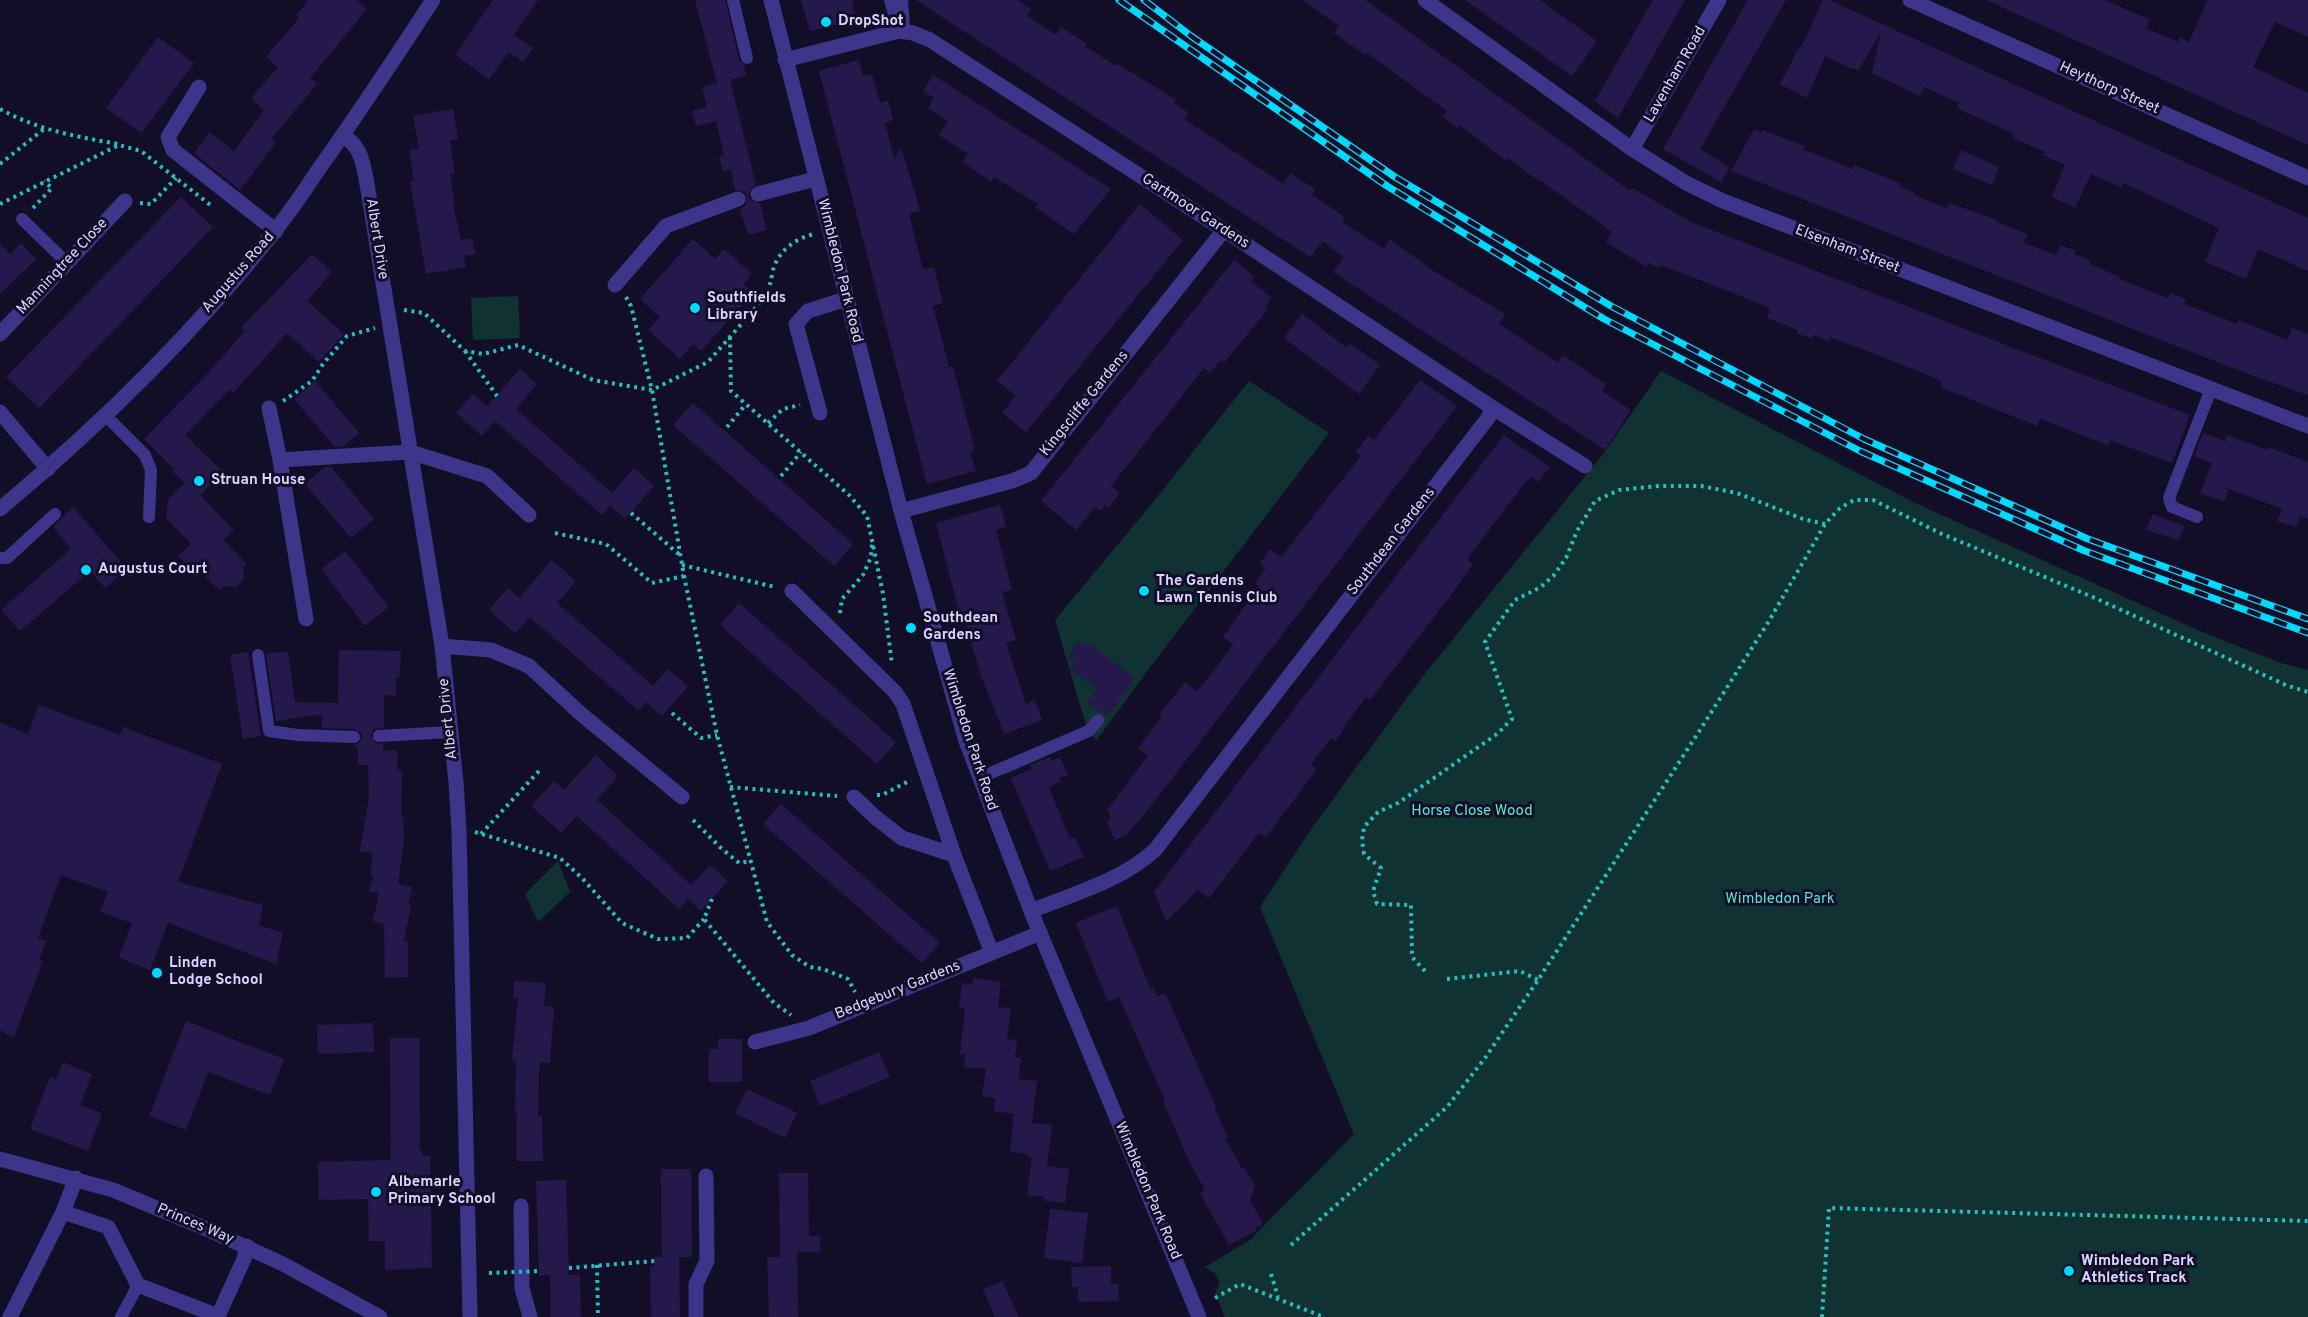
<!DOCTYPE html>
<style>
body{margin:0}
canvas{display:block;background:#130e28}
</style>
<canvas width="2308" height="1317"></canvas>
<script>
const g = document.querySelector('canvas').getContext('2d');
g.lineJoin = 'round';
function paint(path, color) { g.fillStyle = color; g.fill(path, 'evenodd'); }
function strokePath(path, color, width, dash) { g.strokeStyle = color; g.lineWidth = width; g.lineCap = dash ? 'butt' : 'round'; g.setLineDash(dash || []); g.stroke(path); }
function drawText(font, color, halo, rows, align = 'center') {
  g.font = font + ' Overpass,sans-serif'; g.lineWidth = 6; g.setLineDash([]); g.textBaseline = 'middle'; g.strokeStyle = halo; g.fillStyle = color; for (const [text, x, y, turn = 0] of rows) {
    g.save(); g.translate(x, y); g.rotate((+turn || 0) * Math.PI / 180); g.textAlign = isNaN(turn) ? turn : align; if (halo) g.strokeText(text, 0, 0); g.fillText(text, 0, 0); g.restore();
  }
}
const green = new Path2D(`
 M518 296 520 338 473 340 471 298Z
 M1661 371 1915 503 2200 631 2281 663 2308 670V1317H1225L1215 1293 1220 1283 1215 1273 1205 1267 1250 1240 1354 1134 1260 907 1312 828 1423 676 1604 453Z
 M1249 381 1329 433 1148 670 1096 741 1093 735 1004 775 1000 763 1086 725 1055 620 1150 506Z
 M558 861 570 892 538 922 525 894Z`);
const building = new Path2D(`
 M309 0H356L367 9 310 78 317 84 271 139 276 142 240 190 194 153 209 132 234 151 264 110 251 98 278 67 266 57 299 18 296 15Z
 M493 0H538L514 35 533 48 523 62 509 52 489 79 455 55Z
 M695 0H725L739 60 744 65 746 76 730 80 756 185 751 188 748 196 752 201 760 203 767 230 748 235 740 209 746 205 747 196 744 191 735 190 731 170 723 171 719 157 724 155 716 121 696 126 692 111 707 107 702 87 717 83Z
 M801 0H852L856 20 810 31Z
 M916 0H1017L1031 9 1027 16 1056 35 1061 27 1087 44 1085 46 1116 66 1118 64 1176 100 1174 103 1189 113 1184 119 1270 175 1284 184 1290 173 1315 189 1312 195 1345 217 1342 222 1384 249 1390 239 1432 270 1505 314 1499 324 1558 363 1563 355 1606 384 1602 391 1631 410 1605 450 1333 272 1344 258 1323 241 1310 257Z
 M1303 0H1365L1630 191 1632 188 1691 222 2011 347 2190 415 2172 463 2110 440 2108 445 2040 419 2037 426 1940 387 1942 381 1911 368 1830 337 1829 341 1814 335 1812 339 1797 333 1798 330 1767 318 1770 308 1718 287 1661 265 1659 268 1649 263 1646 267 1606 242 1612 232 1540 180 1539 181 1507 158 1505 160 1460 125 1458 128 1443 117 1447 111 1367 53 1365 55 1334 33 1339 26Z
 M1465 0H1540L1597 41 1572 76Z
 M1653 0H1685L1618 118 1595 101Z
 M1748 0H1786L1700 149 1730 167 1721 182 1663 149Z
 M1823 0H1829L2308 218V271L2258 249 2246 279 2205 262 2219 228 2124 183 2122 188 2091 174 2075 208 2052 197 2065 165 2043 155 2045 152 2013 138 2014 134 1957 108 1959 103 1924 87 1920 96 1872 73 1881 32 1859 69H1852L1825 56 1807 98 1780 84 1796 53 1805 40Z
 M1986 0H2105L2150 20 2146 28 2178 42 2180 37 2189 42 2208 0H2308V37L2275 22 2253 67 2308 93V145Z
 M158 37 194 63 142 133 106 108Z
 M859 60 863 76 872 74 880 103 888 101 893 120 885 123 894 159 901 148 915 193 920 211 909 214 923 269 934 267 943 303 933 306 949 367 953 366 975 451 970 452 976 471 927 484 819 71Z
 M933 75 1111 189 1074 234 1035 207 1038 204 994 177 991 182 963 162 968 154 939 135 948 121 928 108 934 98 923 91Z
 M453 109 458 139 450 141 455 173 450 174 455 205H453L461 240 472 238 475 254 464 256 466 267 426 274 410 181H414L409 150 419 149 413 116Z
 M1754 129 1761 133 1763 130 1805 146 1804 150 1836 162 1852 169 1854 165 1901 184 1900 187 1915 193 1914 195 1946 208 1949 203 1997 220 1996 222 2027 234 2024 243 2056 255 2060 245 2076 251 2074 254 2090 260 2089 264 2120 277 2119 279 2168 298 2170 293 2186 299 2184 304 2237 324 2238 320 2287 340 2292 328 2308 334V395L2248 374 1731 171Z
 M1961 150 1999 167 1992 185 1953 169Z
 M181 197 213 227 39 408 6 377Z
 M1140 204 1183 240 1026 432 1002 413 1016 396 997 381Z
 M693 239 715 259 724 249 752 274 743 284 753 293 701 351 693 344 680 359 648 330 660 317 640 299Z
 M21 243 36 259 0 294V244L10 254Z
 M312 254 332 272 307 301 344 334 319 362 287 333 233 393 230 389 185 435 223 472 200 495 234 530 223 540 247 564 243 567 244 579 236 587 224 586 220 591 197 568 193 571 178 556 191 544 166 518 168 499 185 483 172 471 174 469 144 439 210 371 245 331 241 328Z
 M1234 260 1254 277 1251 281 1272 298 1265 306 1268 309 1224 363 1221 360 1210 373 1204 368 1111 486 1120 493 1108 508 1105 505 1100 511 1095 507 1076 530 1041 501Z
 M1302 314 1347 348 1350 343 1380 365 1359 394 1284 338Z
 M520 369 537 384 516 409 612 493 634 468 654 486 625 519 610 505 602 515 495 421 482 436 456 413 473 394 487 406Z
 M1420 380 1457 406 1151 806 1126 836 1115 840 1107 820 1111 819 1107 810 1148 756 1138 748 1162 717 1159 715 1185 682 1197 692 1233 645 1223 637 1259 586 1255 583 1266 568 1260 563 1270 549 1281 557 1361 456 1356 452 1368 436 1374 440Z
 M315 381 359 433 343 446 335 447 294 399Z
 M693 403 853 544 834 566 673 425Z
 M2203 433 2225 441 2227 435 2267 450 2268 447 2308 462V519L2300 516 2296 527 2277 521 2282 509 2229 489 2224 502 2200 493 2212 463 2194 456Z
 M1504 435 1550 467 1538 482 1531 476 1510 502 1467 559 1473 564 1454 591 1370 700 1366 697 1344 726 1345 727 1335 741 1331 738 1311 764 1317 769 1266 837 1259 833 1209 898 1198 890 1166 921 1154 892Z
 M325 467H331L374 519 351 538 305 484Z
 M1000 505 1006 527 996 530 1012 590 1002 592 1016 640 1006 643 1026 704 1035 700 1042 720 1004 734 981 676 962 610 959 611 936 523Z
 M73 507 127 569 105 588 90 571 20 631 1 610 71 549 53 527Z
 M2153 514 2184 526 2179 540 2146 530Z
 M345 551 389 607 365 626 321 569Z
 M552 560 576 581 557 603 653 686 668 669 688 686 662 716 646 702 639 711 530 617 515 633 489 610 508 588 519 598Z
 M739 603 896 742 877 764 720 625Z
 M1079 641 1087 646 1089 644 1135 678 1107 716 1087 702 1097 689 1069 669 1075 662 1067 657Z
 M339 650 401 651 400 677H396V696L384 695V727L374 729 371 736 375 743 383 744V751L397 750 398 770H402L401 817H403L404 842 398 884 412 887 408 905H411L404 941H408V977L385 978 384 924 373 921 379 893 369 891 373 876 370 875 373 853 360 851 369 797 368 765H358V747H353L361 741 362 734 354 729 322 728V714L276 721 266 654 288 651 295 702 338 703Z
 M248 652 261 736 243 739 230 655Z
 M39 705 120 735 123 727 222 764 178 882 263 905 259 925 283 933 276 964 168 923 150 970 132 963 119 957 132 923 100 912 108 892 61 875 38 938 46 941 39 960 43 961 14 1037 0 1031V723L28 734Z
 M596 755 618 776 597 800 691 885 710 865 728 881 701 911 688 899 679 909 577 816 561 833 531 806 554 781 564 790Z
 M1050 757 1052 761 1060 757 1068 775 1059 778 1061 781 1049 787 1070 839 1075 837 1084 857 1050 871 1011 778 1032 769 1030 765Z
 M781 804 940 943 922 963 763 824Z
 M1117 906 1150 988 1153 987 1157 996 1165 993 1216 1107 1214 1108 1228 1137 1225 1138 1242 1169 1244 1167 1255 1186 1250 1200 1263 1224 1255 1228 1256 1231 1229 1245 1200 1193 1205 1190 1189 1161 1163 1101 1165 1100 1119 997 1108 1002 1076 923Z
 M973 978 1001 982 998 1007 1011 1009 1007 1039 1017 1040 1015 1058H1021L1018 1079 1037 1081 1032 1123 1052 1125 1047 1166 1069 1169 1065 1203 1045 1201V1197L1027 1195 1032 1158 1027 1157V1154L1010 1152 1014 1114 994 1111 995 1098 982 1096 986 1069 964 1067 966 1054H960L965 1008 959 1007 962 983 972 985Z
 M514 981 546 983 544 1006 554 1007 550 1063 539 1062 538 1116H542L543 1161H517V1113H515L516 1060H512L518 998H513Z
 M186 1021 284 1059 270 1095 208 1072 186 1130 149 1116Z
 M373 1023 374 1052 318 1054 317 1025Z
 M390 1038H419L420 1150H422L423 1156H430L432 1268 385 1270V1241H369L368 1199 319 1200 318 1162 391 1160Z
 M718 1039H742V1082H709V1049H718Z
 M879 1052 890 1077 820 1106 810 1081Z
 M63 1062 92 1074 80 1105 102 1113 88 1151 30 1129 50 1077 56 1079Z
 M747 1089 797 1113 785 1138 735 1113Z
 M661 1169H691L692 1257H679L680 1317H651L650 1266H655L654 1257H662Z
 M779 1173H808L809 1236H820V1252H797L798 1317H769L767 1257H780Z
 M566 1180 569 1275H580L581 1317H551L550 1275 539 1276 536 1181Z
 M1050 1209 1088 1213 1082 1263 1044 1258Z
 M1111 1266V1284H1118L1119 1301 1078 1302V1287H1072L1071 1267Z
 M1002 1281 1009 1296 1019 1317H995L983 1289Z`);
const path = new Path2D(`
 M0 109C38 130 77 137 119 144
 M0 164 44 129
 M140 203 151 204 176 178
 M0 204 119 145 141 151 213 207
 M33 208 52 188 44 181
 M626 297 631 306 652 390 684 576 717 735 767 922 792 955 810 967 823 969 848 979 855 992
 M404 310 424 313 465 351 483 354 518 345 593 380 652 390 708 362 765 297C770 287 771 280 773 270 778 251 796 238 814 234
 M730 337 731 391 849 495 867 516 883 594 892 664
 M465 351 497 396
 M283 401 312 381 323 364 347 336 375 328
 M768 423 783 409 800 405
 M727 427 746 404
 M781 476 801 452
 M631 513 681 556
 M555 533 606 544 652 583 684 576
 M682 565 775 587
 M840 613 842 599 863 575 871 557 872 544
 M672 713 701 738 717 735
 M730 787 837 796
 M877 795H882L911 780
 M693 820 721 848 739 863 751 861
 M475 832 560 858 582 878 622 923 658 939 687 938 704 919
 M481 834 539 771
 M712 899 704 919 774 1003 791 1015
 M1425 971 1412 957 1411 905 1377 904 1373 891 1381 868 1364 854 1362 840 1364 827 1378 812 1398 803 1497 734 1512 719 1485 642 1515 600 1541 587 1554 575 1566 558 1577 531 1595 501 1619 490 1659 486H1701L1737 493 1803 519 1825 524
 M1447 979 1520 971 1538 980
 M1291 1245 1447 1107 1485 1058 1538 980 1700 730 1769 621 1825 524 1840 508 1854 500H1873L1942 534 2095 598 2288 686 2308 692
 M597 1265 598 1317
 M569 1268 655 1261
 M1271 1274 1278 1297
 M1215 1298 1240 1284 1324 1317
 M1822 1317 1829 1208 2308 1221`);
const service = new Path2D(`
 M733 0 747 58
 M890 0 899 31
 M902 0 904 28
 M22 219 67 263
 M105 415 145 455 151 470 149 517
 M2197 517 2172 507 2169 498 2211 389
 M0 558H7L55 514
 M258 655 269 731 298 735 354 737
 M379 736 450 732
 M979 778 1089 731 1098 720
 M121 1317 138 1285`);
const minor = new Path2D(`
 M1425 0 1632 149 1686 183 1723 201 2308 426
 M1910 0 2308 178
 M785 60 899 31 913 33 930 40 1224 230 1493 408 1585 466
 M199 87 168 137 173 150 276 231
 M343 135C360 147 362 158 366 178L442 646 456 782 459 830 470 1317
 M1632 149 1719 0
 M758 194 815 179
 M615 285 666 226 738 199
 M0 334 125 201
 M269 408 280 460
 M0 412 48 469
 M820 413 796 324 808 311 846 299
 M901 511 1012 481 1031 473 1224 230
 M792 591 895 692 903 704 954 855 992 953
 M306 619 280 460 410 452 487 476 529 515
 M442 646 491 650 529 666 581 714 682 797
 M854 797 875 817 902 838 954 855
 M1031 911C1073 894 1121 881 1155 850L1488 418 1493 408
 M755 1042 809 1028 1040 933
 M0 1159 113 1190 202 1227 283 1264 380 1317
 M521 1206 522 1288 530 1317
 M63 1212 108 1227 138 1285 218 1316 244 1259 247 1246
 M10 1317 63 1212 76 1178
 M696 1317V1284L707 1261 706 1176`);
const tertiary = new Path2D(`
 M771 0 901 511 966 741 1031 911 1199 1317
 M0 509C99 426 194 333 274 232 289 213 303 193 316 173 357 116 395 58 433 0`);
const rail = new Path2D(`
 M1119 0 1387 186 1604 319 1860 451 2085 551 2308 633
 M1144 0 1191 36 1395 177 1611 306 1864 439 2088 539 2308 619`);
const pathBridge = new Path2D(`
 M489 1273 539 1271`);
const markers = [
 [826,22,6,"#00daff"],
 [695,308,6,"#00daff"],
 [199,481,6,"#00daff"],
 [86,570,6,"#00daff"],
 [1144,591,6,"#00daff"],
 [911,628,6,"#00daff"],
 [157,973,6,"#00daff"],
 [376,1192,6,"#00daff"],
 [2069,1271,6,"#00daff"]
];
const poiNames = [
 ["DropShot",838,22],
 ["Southfields",707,299],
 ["Library",707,316],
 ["Struan House",211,481],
 ["Augustus Court",98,570],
 ["The Gardens",1156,582],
 ["Lawn Tennis Club",1156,599],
 ["Southdean",923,619],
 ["Gardens",923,636],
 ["Linden",169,964],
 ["Lodge School",169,981],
 ["Albemarle",388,1183],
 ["Primary School",388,1200],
 ["Wimbledon Park",2081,1262],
 ["Athletics Track",2081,1279]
];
const streetNames = [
 ["Lavenham Road",1676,75,-60],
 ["Heythorp Street",2109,89,24],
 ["Gartmoor Gardens",1195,212,33],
 ["Albert Drive",376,239,81],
 ["Elsenham Street",1847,250,21],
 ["Manningtree Close",63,267,-47],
 ["Wimbledon Park Road",839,271,76],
 ["Augustus Road",239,273,-49],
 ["Kingscliffe Gardens",1085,404,-51],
 ["Southdean Gardens",1392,542,-52],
 ["Albert Drive",449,719,-96],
 ["Wimbledon Park Road",969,740,72],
 ["Bedgebury Gardens",898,991,-22],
 ["Wimbledon Park Road",1147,1191,67],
 ["Princes Way",195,1225,23]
];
const parkNames = [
 ["Horse Close Wood",1472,812],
 ["Wimbledon Park",1780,900]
];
paint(green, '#103232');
paint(building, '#25184a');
strokePath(path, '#26c1bf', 4, [3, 4.5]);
strokePath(service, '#3c358a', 12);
strokePath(minor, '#3c358a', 15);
strokePath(tertiary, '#3c358a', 15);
strokePath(rail, '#00daff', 7);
strokePath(rail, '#130e28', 4.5, [14]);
strokePath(pathBridge, '#26c1bf', 4, [3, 4.5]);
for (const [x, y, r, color] of markers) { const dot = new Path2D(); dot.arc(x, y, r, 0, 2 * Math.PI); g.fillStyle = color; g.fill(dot); strokePath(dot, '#130e28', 2); }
drawText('bold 15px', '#dbd4ff', '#130e28', poiNames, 'left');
drawText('15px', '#dbd4ff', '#130e28', streetNames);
drawText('15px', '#57e8cb', '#130e28', parkNames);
</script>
